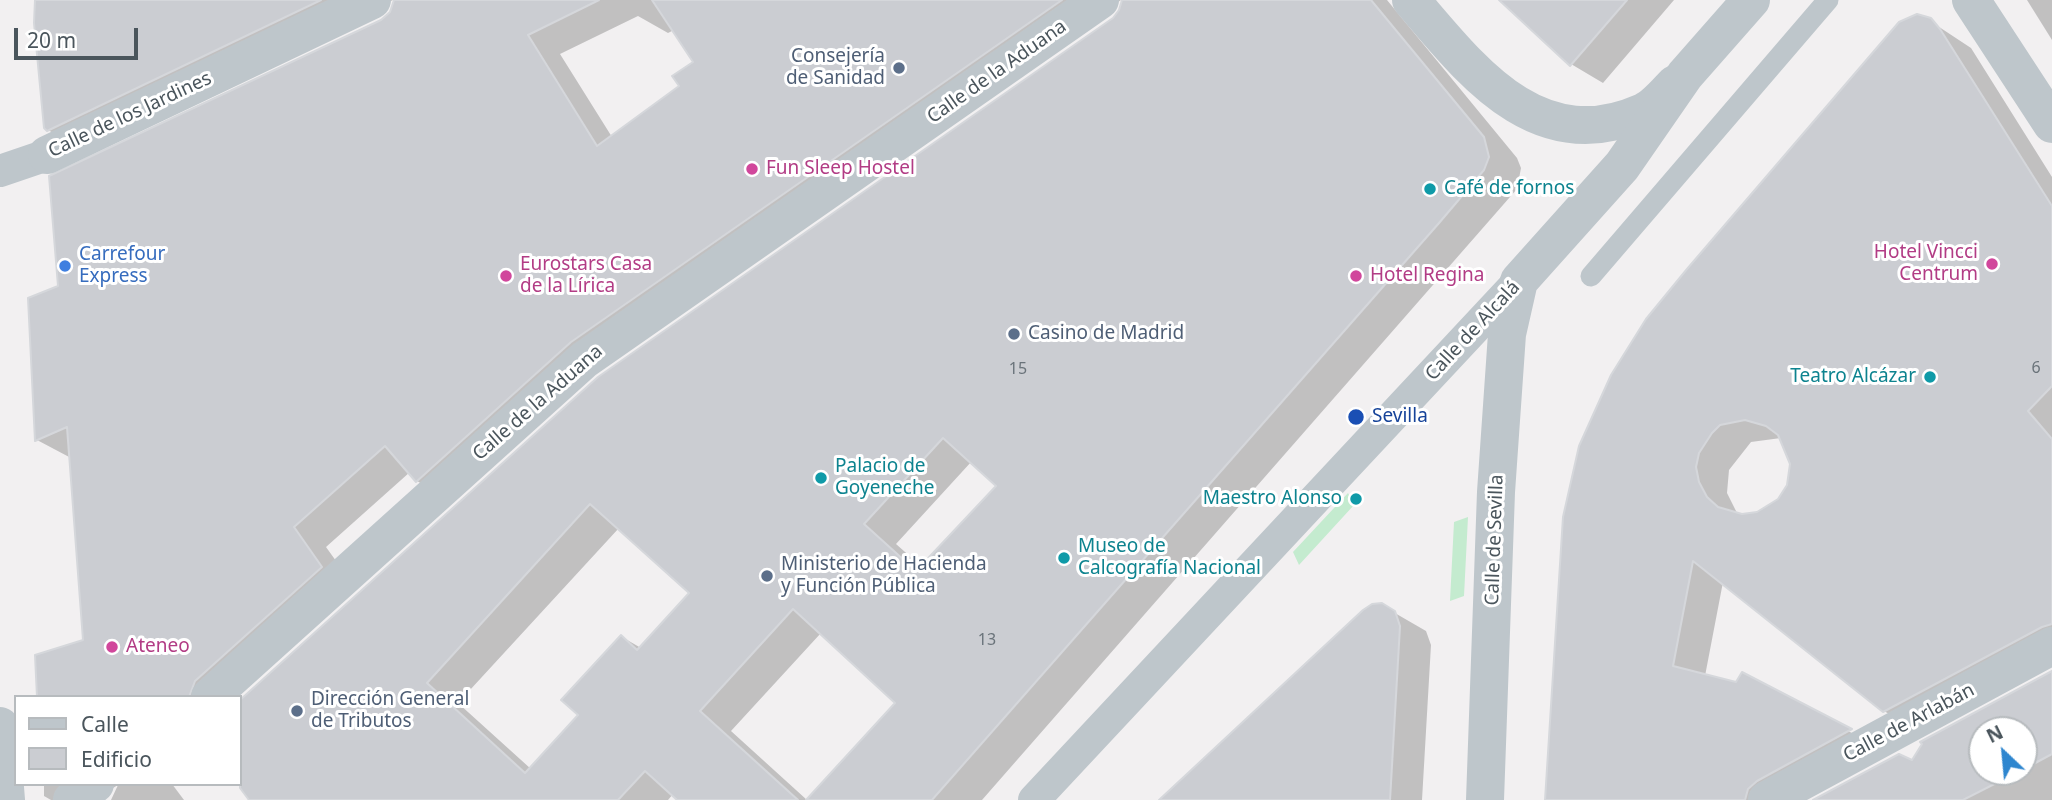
<!DOCTYPE html>
<meta charset="utf-8">
<style>
body{margin:0}
#map{position:relative;width:2052px;height:800px;overflow:hidden;background:#f2f0f1;font-family:"Noto Sans",sans-serif}
canvas{display:block}
.legend{position:absolute;left:14px;top:695px;width:228px;height:91px;box-sizing:border-box;background:#fff;border:2px solid #b7bbbe;margin:0;padding:9px 12px;list-style:none;font-size:21px;color:#4a555c}
.legend li{display:flex;align-items:center;gap:14px;height:35px}
.legend b{width:35px;border:2px solid #b7bbbe}
.north{position:absolute;left:1968px;top:716px;width:70px;height:70px;box-sizing:border-box;background:#fff;border:2px solid #b7bbbe;border-radius:50%;rotate:334deg;font-size:19px;font-weight:700;line-height:28px;text-align:center;color:#4a555c}
.north::after{content:'';display:block;margin:auto;width:24px;height:32px;background:#2e86cf;clip-path:polygon(50% 0,100% 100%,50% 72%,0 100%)}
.scale{position:absolute;left:14px;top:28px;width:124px;height:32px;box-sizing:border-box;border:4px solid #4a555c;border-top:0;padding-left:9px;font-size:21px;line-height:24px;white-space:nowrap;color:#4a555c;-webkit-text-stroke:5px #fff;paint-order:stroke}
</style>
<div id="map">
<canvas width="2052" height="800"></canvas>
<ul class="legend">
<li><b style="height:9px;background:#bec6cb"></b>Calle</li>
<li><b style="height:19px;background:#cbcdd2"></b>Edificio</li>
</ul>
<div class="north">N</div>
<div class="scale">20 m</div>
</div>
<script>
const g = document.querySelector('canvas').getContext('2d');
g.lineJoin = 'round';
function paint(path, color) { g.fillStyle = color; g.fill(path, 'evenodd'); }
function strokePath(path, color, width, dash) { g.strokeStyle = color; g.lineWidth = width; g.lineCap = dash ? 'butt' : 'round'; g.setLineDash(dash || []); g.stroke(path); }
function drawText(font, color, halo, rows, align = 'center') {
  g.font = font + ' "Noto Sans",sans-serif'; g.lineWidth = 6; g.setLineDash([]); g.textBaseline = 'middle'; g.strokeStyle = halo; g.fillStyle = color; for (const [text, x, y, turn = 0] of rows) {
    g.save(); g.translate(x, y); g.rotate((+turn || 0) * Math.PI / 180); g.textAlign = isNaN(turn) ? turn : align; if (halo) g.strokeText(text, 0, 0); g.fillText(text, 0, 0); g.restore();
  }
}
const green = new Path2D(`
 M1348 493 1354 505 1299 565 1293 552Z
 M1468 517 1464 596 1450 601 1454 522Z`);
const shadow = new Path2D(`
 M38 0H393L81 149 48 130Z
 M396 0H1121L605 360 450 500 417 481 410 472 326 547 354 586 231 697H39L85 641 71 458 37 440 60 287 382 21 392 13ZM638 16 668 33 674 30 695 62 681 87 612 137 560 54Z
 M1123 0H1387L1517 158 1521 168 1517 189 982 800H808L897 703 821 633 731 731 807 800H679L673 794 668 800H251L239 784 240 702 599 379 1114 19 1121 11ZM972 461 999 486 922 567 896 544ZM619 528 691 593 641 648 622 637 580 715 531 769 458 703Z
 M1501 0H1674L1603 83 1571 64Z
 M2027 0H2052V40Z
 M1924 17 1971 48 2052 177V655L1915 729 1884 711 1723 582 1705 676 1737 684 1743 675 1880 748 1785 800H1548L1565 518ZM1781 438 1791 456 1790 479 1780 500 1768 509 1748 516 1738 515 1727 493 1729 470 1751 442Z
 M1381 605 1426 631 1431 645 1422 800H1161Z
 M2052 673V800H1817L1912 763ZM1982 730H2024V772H1982Z
 M44 784H172L184 800H111L118 785 93 800H51L44 796Z`);
const building = new Path2D(`
 M35 0H321L47 131 44 128 34 23Z
 M394 0H599L528 35 597 146 679 86 672 76 693 62 652 0H1062L571 342 416 482 385 446 294 527 322 567 195 681 189 697H37L35 655 83 640 67 427 35 441 28 298 58 286 49 176 381 20 390 12Z
 M1122 0H1371L1484 137 1489 157 1484 170 1439 223 932 800H806L895 703 793 609 700 711 798 800H677L645 771 618 800H249L240 788V700L598 377 1113 18 1119 10ZM943 438 996 486 916 571 864 524ZM590 504 689 593 637 650 621 635 561 700 578 715 525 773 427 683Z
 M1499 0H1627L1570 66Z
 M1917 14 1931 18 1940 29 2052 206V386L2028 411 2052 439V624L2042 627 1883 712 1693 561 1673 666 1736 682 1742 672 1852 729 1757 781 1748 789 1745 800H1545L1563 517 1579 446 1611 375 1646 319 1687 269 1899 22ZM1745 420 1766 426 1778 435 1790 464 1787 485 1778 499 1757 512 1742 514 1718 507 1707 497 1699 482 1696 467 1699 453 1712 433 1720 425Z
 M1382 603 1395 611 1400 626 1390 800H1159L1363 610 1372 604Z
 M2052 671V754L2024 769V730H1982V772H2018L1963 800H1813L1899 754 1912 760 1922 744 1920 742Z`);
const service = new Path2D(`
 M1591 276 1828 0`);
const pedestrian = new Path2D(`
 M0 171 47 155
 M1034 800 1519 281`);
const minor = new Path2D(`
 M1411 0C1471 70 1537 159 1643 112 1655 107 1666 93 1675 84
 M1971 0 2052 124
 M47 155 372 0
 M210 697 584 360 1100 0
 M0 726 6 800
 M72 800 95 784
 M1767 800 2052 646`);
const tertiary = new Path2D(`
 M1485 800 1496 492 1507 334 1519 281 1622 166 1685 75 1751 0`);
const markers = [
 [899,68,7,"#5c6f8a"],
 [752,169,7,"#d1479c"],
 [1430,189,7,"#0f9aa8"],
 [1992,264,7,"#d1479c"],
 [65,266,7,"#3f7fe0"],
 [506,276,7,"#d1479c"],
 [1356,276,7,"#d1479c"],
 [1014,334,7,"#5c6f8a"],
 [1930,377,7,"#0f9aa8"],
 [1356,417,9,"#1a4fb4"],
 [821,478,7,"#0f9aa8"],
 [1356,499,7,"#0f9aa8"],
 [1064,558,7,"#0f9aa8"],
 [767,576,7,"#5c6f8a"],
 [112,647,7,"#d1479c"],
 [297,711,7,"#5c6f8a"]
];
const numberNames = [
 ["6",2036,368],
 ["15",1018,369],
 ["13",987,640]
];
const serviceNames = [
 ["Consejería",885,57,"right"],
 ["de Sanidad",885,79,"right"],
 ["Casino de Madrid",1028,334],
 ["Ministerio de Hacienda",781,565],
 ["y Función Pública",781,587],
 ["Dirección General",311,700],
 ["de Tributos",311,722]
];
const streetNames = [
 ["Calle de la Aduana",997,72,-35],
 ["Calle de los Jardines",130,115,-25],
 ["Calle de Alcalá",1473,331,-47],
 ["Calle de la Aduana",538,403,-41],
 ["Calle de Sevilla",1495,540,-88],
 ["Calle de Arlabán",1909,723,-28]
];
const hotelNames = [
 ["Fun Sleep Hostel",766,169],
 ["Hotel Vincci",1978,253,"right"],
 ["Centrum",1978,275,"right"],
 ["Eurostars Casa",520,265],
 ["de la Lírica",520,287],
 ["Hotel Regina",1370,276],
 ["Ateneo",126,647]
];
const cultureNames = [
 ["Café de fornos",1444,189],
 ["Teatro Alcázar",1916,377,"right"],
 ["Palacio de",835,467],
 ["Goyeneche",835,489],
 ["Maestro Alonso",1342,499,"right"],
 ["Museo de",1078,547],
 ["Calcografía Nacional",1078,569]
];
const shopNames = [
 ["Carrefour",79,255],
 ["Express",79,277]
];
const transitNames = [
 ["Sevilla",1372,417]
];
paint(green, '#c4ebcf');
paint(shadow, '#0003');
paint(building, '#cbcdd2');
strokePath(building, '#d5d7db', 2);
strokePath(service, '#bec6cb', 21);
strokePath(pedestrian, '#bec6cb', 32);
strokePath(minor, '#bec6cb', 38);
strokePath(tertiary, '#bec6cb', 38);
for (const [x, y, r, color] of markers) { const dot = new Path2D(); dot.arc(x, y, r, 0, 2 * Math.PI); g.fillStyle = color; g.fill(dot); strokePath(dot, '#fff', 2.5); }
drawText('16px', '#6a737a', null, numberNames);
drawText('19px', '#4e5e75', '#fff', serviceNames, 'left');
drawText('19px', '#4a555c', '#fff', streetNames);
drawText('19px', '#b23c85', '#fff', hotelNames, 'left');
drawText('19px', '#0d838f', '#fff', cultureNames, 'left');
drawText('19px', '#366cbe', '#fff', shopNames, 'left');
drawText('19px', '#164399', '#fff', transitNames, 'left');
</script>
